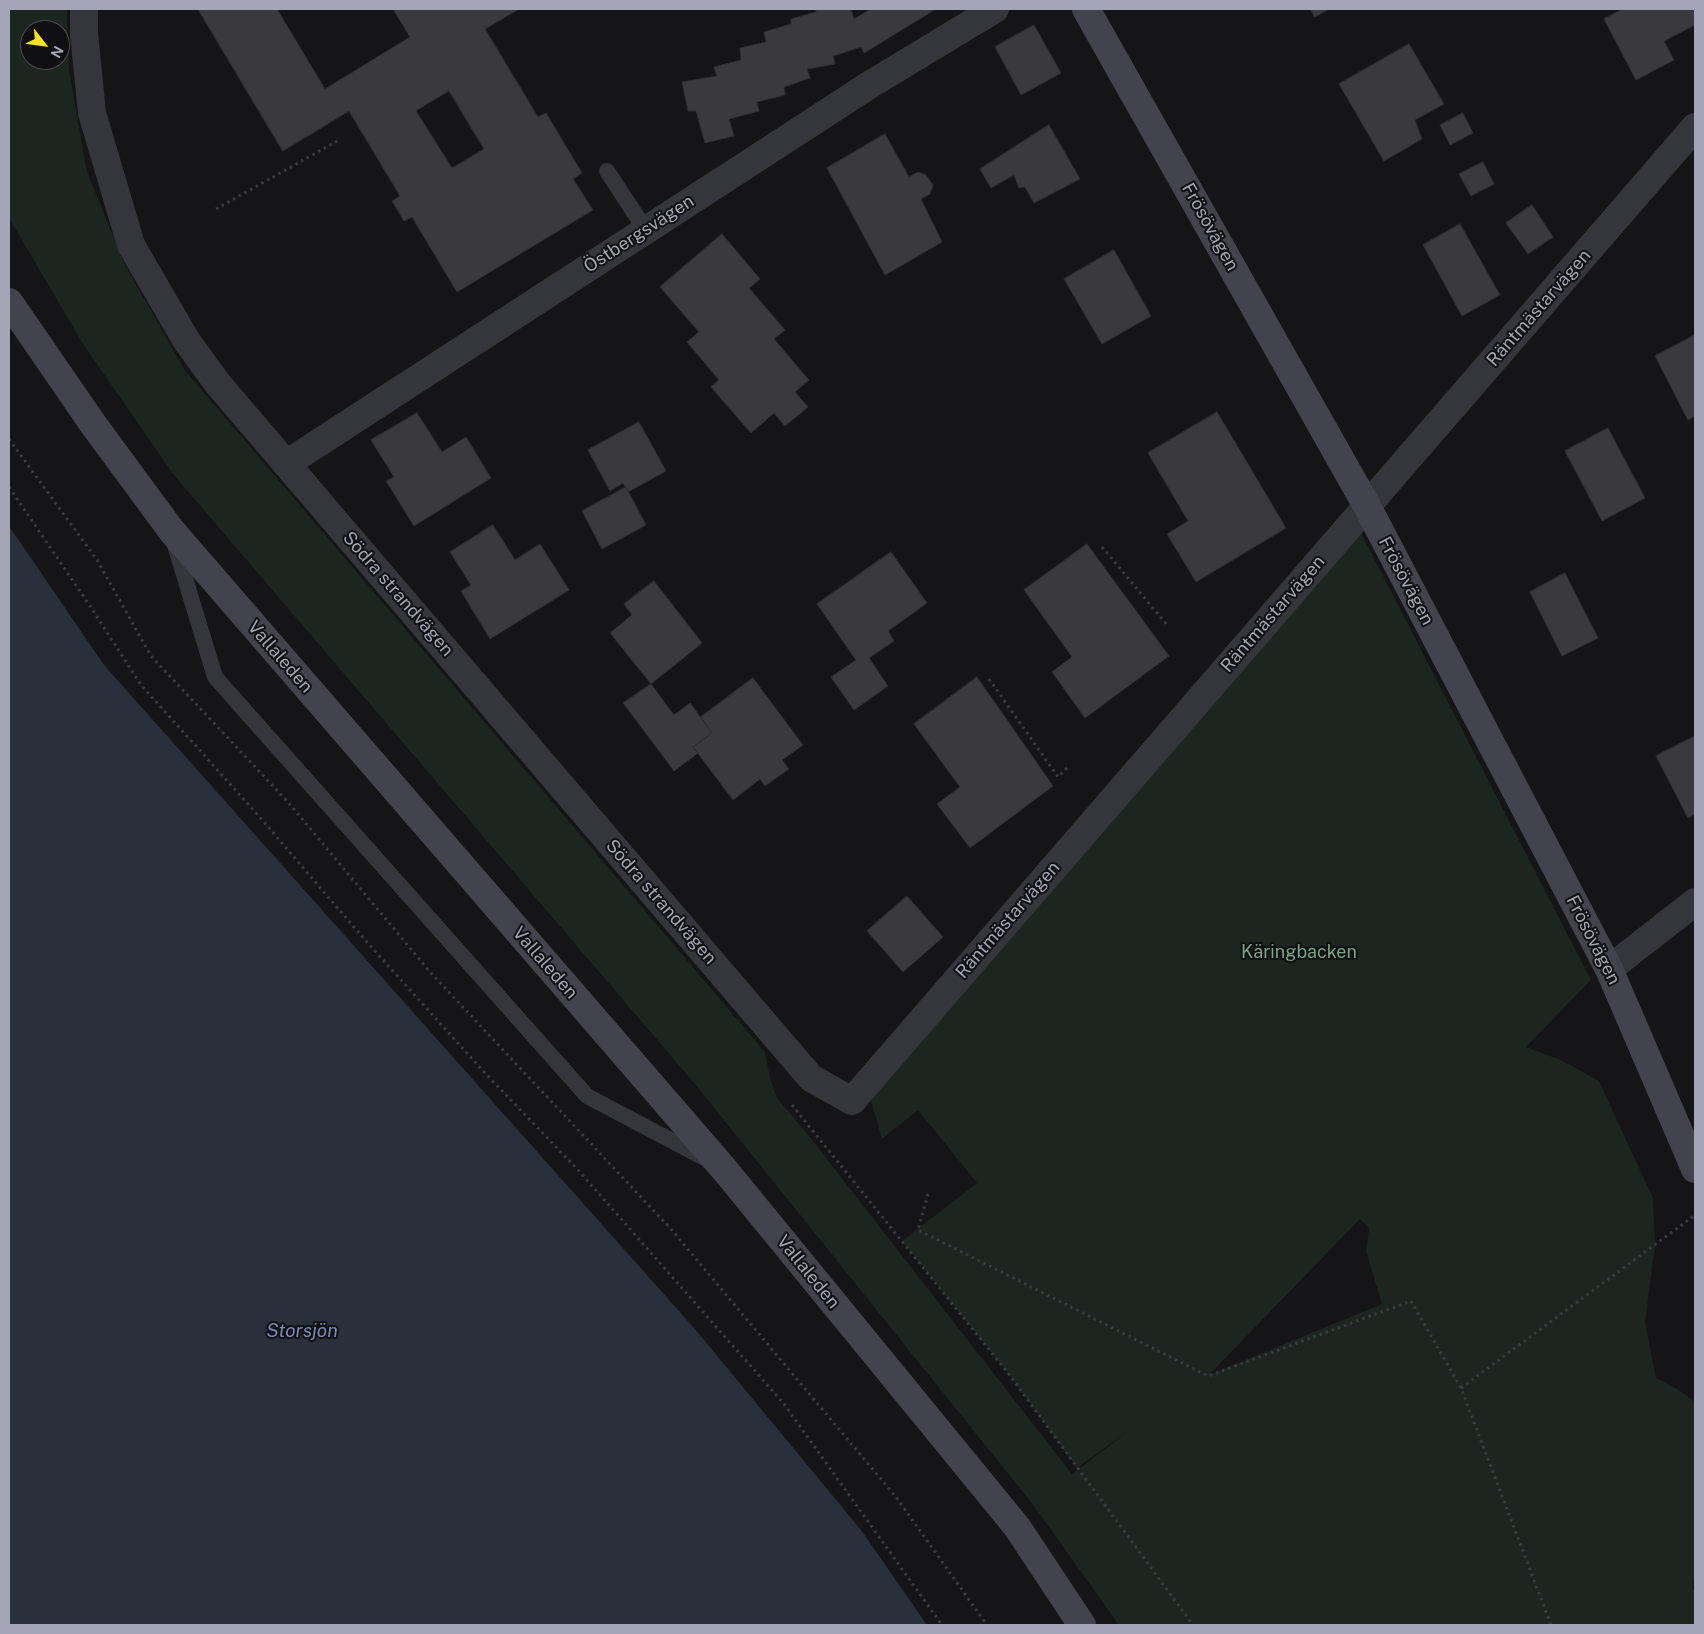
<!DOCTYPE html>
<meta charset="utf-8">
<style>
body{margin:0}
#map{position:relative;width:1704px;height:1634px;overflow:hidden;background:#151416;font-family:"Public Sans",sans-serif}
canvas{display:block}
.frame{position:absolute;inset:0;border:10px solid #a4a6b8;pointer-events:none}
.north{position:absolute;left:20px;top:20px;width:50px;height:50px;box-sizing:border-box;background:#100f11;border:1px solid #4b4b54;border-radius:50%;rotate:120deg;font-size:14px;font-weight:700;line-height:20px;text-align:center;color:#a4a6b8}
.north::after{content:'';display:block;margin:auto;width:18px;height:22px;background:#ffe223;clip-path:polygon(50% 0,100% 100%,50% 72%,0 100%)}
</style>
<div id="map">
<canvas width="1704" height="1634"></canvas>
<div class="frame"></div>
<div class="north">N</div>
</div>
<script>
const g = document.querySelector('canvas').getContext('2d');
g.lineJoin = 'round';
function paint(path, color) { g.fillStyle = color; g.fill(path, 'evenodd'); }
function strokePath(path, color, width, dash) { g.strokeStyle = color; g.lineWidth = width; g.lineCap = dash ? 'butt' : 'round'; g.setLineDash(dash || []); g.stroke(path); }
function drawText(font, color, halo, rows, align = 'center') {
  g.font = font + ' "Public Sans",sans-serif'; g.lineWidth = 4; g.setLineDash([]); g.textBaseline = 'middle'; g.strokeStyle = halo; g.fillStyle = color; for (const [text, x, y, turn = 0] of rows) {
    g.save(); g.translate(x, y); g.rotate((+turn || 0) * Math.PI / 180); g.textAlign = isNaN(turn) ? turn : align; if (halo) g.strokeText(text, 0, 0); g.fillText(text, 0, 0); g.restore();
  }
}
const green = new Path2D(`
 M9 9H67L69 70 87 172 125 265 184 369 765 1052 770 1078 777 1098 809 1136 1072 1474 1131 1429 1077 1468 1008 1373 902 1241 977 1183 918 1110 882 1139 869 1094 1360 531 1591 980 1526 1047 1561 1060 1599 1081 1653 1198 1655 1244 1645 1323 1656 1378 1679 1390 1695 1402V1483L1694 1487 1695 1566 1693 1589 1695 1593V1625H1119L1034 1506 695 1084 173 474 83 344 9 218ZM30 30H60V60H30ZM1360 1219 1369 1228 1366 1251 1382 1304 1209 1375Z`);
const water = new Path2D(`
 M9 526 104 665 695 1329 861 1530 927 1625H9Z`);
const building = new Path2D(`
 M198 9H277L325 89 410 37 393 9H519L485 29 538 117 546 113 582 173 573 179 593 210 457 292 412 217 404 221 392 201 400 196 349 111 283 151ZM449 91 484 149 452 168 416 111Z
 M816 9H851L854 19 871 9H936L864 53 861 47 833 56 835 64 807 69 810 78 784 87 785 95 757 102 759 111 729 119 734 136 705 143 696 111H688L682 82 717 76 714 67 741 60 740 48 766 42 764 32 791 24V19L816 12Z
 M1310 9H1329L1315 17Z
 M1623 9H1695V25L1664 41 1674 60 1636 80 1604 19Z
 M1034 25 1061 73 1021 95 995 47Z
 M1409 44 1444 104 1415 120 1422 139 1384 161 1339 84Z
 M1463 113 1473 133 1450 145 1440 125Z
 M1049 125 1080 179 1034 203 1025 187 1019 188 1014 175 991 188 980 169Z
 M885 134 909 177 918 172 926 175 933 185 930 194 921 199 942 242 885 275 827 168Z
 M1483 162 1494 184 1471 196 1459 174Z
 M1532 205 1553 237 1528 254 1506 223Z
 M1460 224 1500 295 1462 316 1423 245Z
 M722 234 760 279 749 288 785 330 774 339 809 380 795 392 808 407 785 426 774 413 751 433 711 387 719 380 687 342 699 332 660 287Z
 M1114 250 1151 316 1102 344 1064 279Z
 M1695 335V416L1688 420 1655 356Z
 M1217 412 1286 528 1196 582 1167 534 1188 521 1148 453Z
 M417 413 442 452 466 437 491 478 414 526 386 481 394 477 371 440Z
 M639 422 666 471 628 492 623 483 610 491 588 450Z
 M1608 428 1645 498 1602 521 1565 451Z
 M626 487 646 525 602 549 582 511Z
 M493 525 515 560 540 544 569 590 490 639 461 591 471 585 450 552Z
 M1087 544 1169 656 1085 718 1052 672 1072 657 1024 590Z
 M891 552 927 603 888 631 894 641 869 658 888 686 854 710 831 677 856 660 817 604Z
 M1565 573 1598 638 1562 656 1530 592Z
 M654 581 702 643 651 684 610 633 632 615 624 604Z
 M977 677 1053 786 970 848 937 804 960 787 914 724Z
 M753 678 803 745 782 760 789 769 765 786 760 779 733 800 693 747 712 733 701 717Z
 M651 684 674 715 690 703 712 733 693 747 698 753 674 771 623 703Z
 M1695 736V814L1688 818 1656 756Z
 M907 896 943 937 903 972 867 931Z`);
const path = new Path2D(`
 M216 209 339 140
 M9 439 97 560 151 656 288 802 430 972 670 1228 896 1497 987 1625
 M9 487 90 606 141 685 257 814 365 940 485 1073 578 1170 784 1404 942 1625
 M1102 547 1168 626
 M989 679 1058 777 1067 768
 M792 1105 1008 1373 1193 1625
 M928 1194 918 1230 1208 1376 1411 1301 1461 1388 1551 1625
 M1461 1388 1695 1215`);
const lane = new Path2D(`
 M607 171 645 229
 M174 542 215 677 587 1096 710 1161`);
const street = new Path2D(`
 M84 9V33L92 113 131 245 186 340 218 384 811 1078 852 1101 1695 127
 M286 464 871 84 995 9
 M1609 969 1695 902`);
const secondary = new Path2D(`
 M1086 9 1367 506 1609 969 1695 1169
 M9 302 93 424 171 530 724 1169 1017 1527 1082 1625`);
const streetNames = [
 ["Frösövägen",1210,227,61],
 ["Östbergsvägen",639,234,-33],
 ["Räntmästarvägen",1539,308,-49],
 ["Frösövägen",1406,581,62],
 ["Södra strandvägen",398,594,49],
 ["Räntmästarvägen",1273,614,-49],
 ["Vallaleden",280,657,49],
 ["Södra strandvägen",661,902,49],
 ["Räntmästarvägen",1008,920,-49],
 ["Frösövägen",1593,940,63],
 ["Vallaleden",545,963,49],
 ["Vallaleden",808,1272,51]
];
const parkNames = [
 ["Käringbacken",1299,952]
];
const waterNames = [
 ["Storsjön",302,1331]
];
paint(green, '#1c251f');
paint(water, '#292f3b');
paint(building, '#39393e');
strokePath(building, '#2f2e32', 1);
strokePath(path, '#3b3b43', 3, [2.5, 4]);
strokePath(lane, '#35353c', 16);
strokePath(street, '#35353c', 28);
strokePath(secondary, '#42434c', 28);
drawText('18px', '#a4a6b8', '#100f11', streetNames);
drawText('18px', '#79a585', '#100f11', parkNames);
drawText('italic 19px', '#788cb7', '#100f11', waterNames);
</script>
